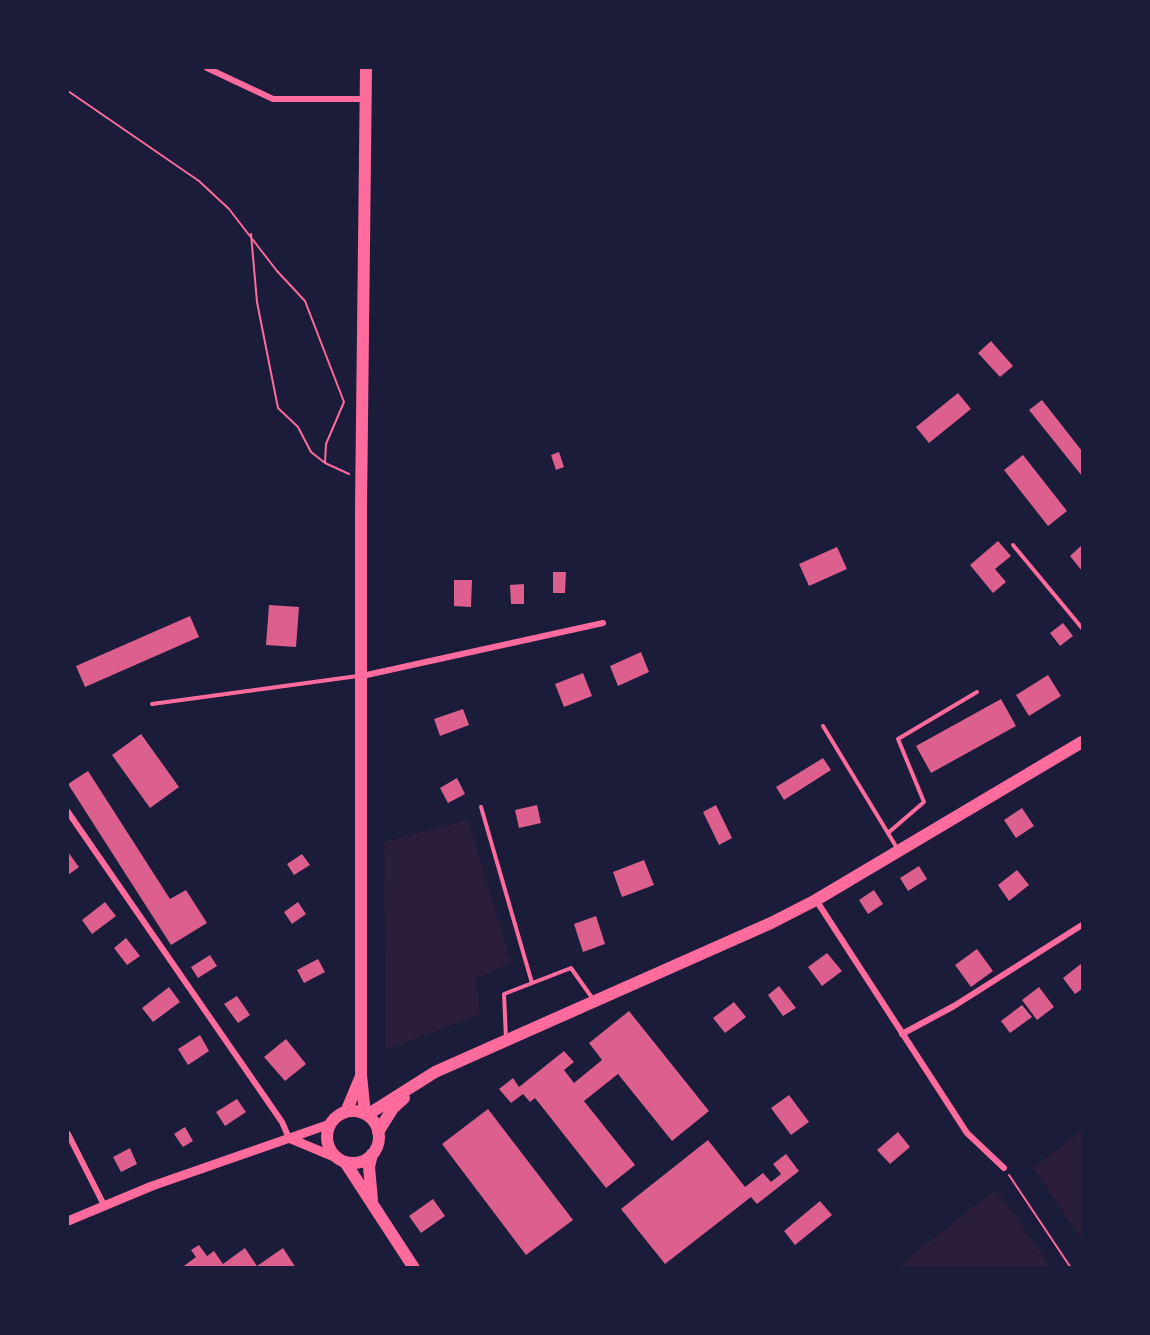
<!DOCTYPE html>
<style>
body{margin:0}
#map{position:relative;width:1150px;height:1335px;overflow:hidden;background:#1b1b3a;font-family:"Golos Text",sans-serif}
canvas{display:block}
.frame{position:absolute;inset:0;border:69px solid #1b1b3a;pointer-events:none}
</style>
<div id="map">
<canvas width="1150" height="1335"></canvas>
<div class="frame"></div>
</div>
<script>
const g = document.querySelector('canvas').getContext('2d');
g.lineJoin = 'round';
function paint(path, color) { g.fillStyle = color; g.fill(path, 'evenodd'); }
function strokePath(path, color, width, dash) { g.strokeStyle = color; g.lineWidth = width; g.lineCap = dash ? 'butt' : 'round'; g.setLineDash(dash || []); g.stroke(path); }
const green = new Path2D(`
 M468 820 511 962 476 979 480 1014 386 1050 384 842Z
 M1082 1130V1240L1034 1168Z
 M996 1189 1051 1267H898Z`);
const building = new Path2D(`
 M991 341 1013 366 1000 377 978 353Z
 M958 393 971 409 929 443 916 427Z
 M1042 400 1082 451V476L1029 410Z
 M559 452 564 467 556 470 551 455Z
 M1023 455 1067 511 1048 526 1004 470Z
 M998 541 1011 556 995 569 1006 582 993 593 970 565Z
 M1082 545V571L1070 556Z
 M837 547 847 569 809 586 799 564Z
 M553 572H566L565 593H553Z
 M454 580H472L471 607 454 606Z
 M524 584V604H511L510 585Z
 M269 605 299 607 296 647 266 645Z
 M190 616 199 637 85 687 76 666Z
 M1063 623 1073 636 1060 646 1050 633Z
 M641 652 649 672 618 686 610 666Z
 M583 673 592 696 564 707 555 684Z
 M1048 675 1061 696 1029 716 1016 695Z
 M1001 699 1016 726 931 773 916 746Z
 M463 709 469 725 440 736 434 719Z
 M141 734 179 787 150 808 112 755Z
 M823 758 831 770 784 800 776 787Z
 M88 771 170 899 186 890 207 923 171 945 68 784Z
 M457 778 465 794 448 803 440 788Z
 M537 805 541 823 519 828 515 810Z
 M716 805 732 838 719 845 703 812Z
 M1022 808 1034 826 1016 838 1004 820Z
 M68 852 79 867 68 875Z
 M302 854 310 865 294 875 287 864Z
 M644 860 654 885 622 897 613 872Z
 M919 866 927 879 908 891 900 878Z
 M1017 870 1029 885 1009 901 998 885Z
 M874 890 883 904 868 914 859 900Z
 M105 902 116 916 92 934 82 920Z
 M298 902 306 914 292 924 284 912Z
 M596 916 605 944 583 952 574 924Z
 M126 938 140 956 127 965 114 948Z
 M977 949 993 971 971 987 955 965Z
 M827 953 842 971 822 986 808 967Z
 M210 955 217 966 198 978 191 967Z
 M318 959 325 972 304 983 297 970Z
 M1082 963V989L1075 994 1063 978Z
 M779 986 796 1008 783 1016 768 995Z
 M169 987 180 1002 153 1022 142 1008Z
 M1039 987 1054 1007 1037 1020 1022 1000Z
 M237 996 250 1015 238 1023 224 1004Z
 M734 1002 746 1017 725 1033 713 1018Z
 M1022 1005 1032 1017 1010 1033 1001 1021Z
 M629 1011 709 1111 672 1141 618 1074 584 1101 635 1165 606 1188 535 1098 530 1102 523 1094 511 1103 499 1089 513 1078 519 1087 564 1051 574 1062 564 1070 574 1083 602 1060 589 1043Z
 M200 1035 209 1051 188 1065 178 1049Z
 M286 1039 306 1064 285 1081 264 1057Z
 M789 1095 809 1122 791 1135 771 1108Z
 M237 1099 246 1112 225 1126 216 1112Z
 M488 1109 573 1220 526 1255 442 1144Z
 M185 1127 193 1141 183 1147 174 1134Z
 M898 1132 910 1147 890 1164 877 1150Z
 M708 1140 745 1187 763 1173 771 1182 781 1174 773 1164 786 1154 799 1171 757 1204 751 1197 665 1264 621 1209Z
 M130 1148 137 1164 121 1172 113 1157Z
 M433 1199 445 1216 421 1233 409 1216Z
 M820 1201 832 1215 795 1245 784 1231Z
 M199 1245 207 1256 214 1251 223 1264 245 1248 257 1266 283 1248 296 1268H181L196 1257 191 1250Z`);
const path = new Path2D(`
 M68 91 199 181 229 209 277 271 305 301 344 402 326 444 325 463 349 474
 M251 234 257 302 278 408 298 427 311 452 325 463
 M1009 1175 1071 1268`);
const service = new Path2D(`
 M1013 545 1082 628
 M152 704 358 676
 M823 726 897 848
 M481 807 532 983
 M888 833 924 802 898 739 977 692
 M506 1039 504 994 571 968 593 999`);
const minor = new Path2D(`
 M207 68 273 99H366
 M362 676 603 623
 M68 812 282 1122 289 1138
 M816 900 967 1133 1004 1168
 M902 1034 954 1006 1082 925
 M68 1134 104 1205`);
const tertiary = new Path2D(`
 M289 1138 339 1159
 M68 1221 152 1186 330 1124`);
const primary = new Path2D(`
 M327 1137a26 26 0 1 1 52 0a26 26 0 1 1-52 0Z
 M346 1112 361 1076
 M365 1114 361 1075V508L366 68
 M367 1115 435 1072 771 923 816 900 1082 742
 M378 1132 393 1108 404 1098
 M372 1154 369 1167 372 1200
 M345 1162 414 1268`);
paint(green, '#2a1e3b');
paint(building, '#dd5f8e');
strokePath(path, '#ff6b9d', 2);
strokePath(service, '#ff6b9d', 4);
strokePath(minor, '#ff6b9d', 6);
strokePath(tertiary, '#ff6b9d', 9);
strokePath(primary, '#ff6b9d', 12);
</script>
